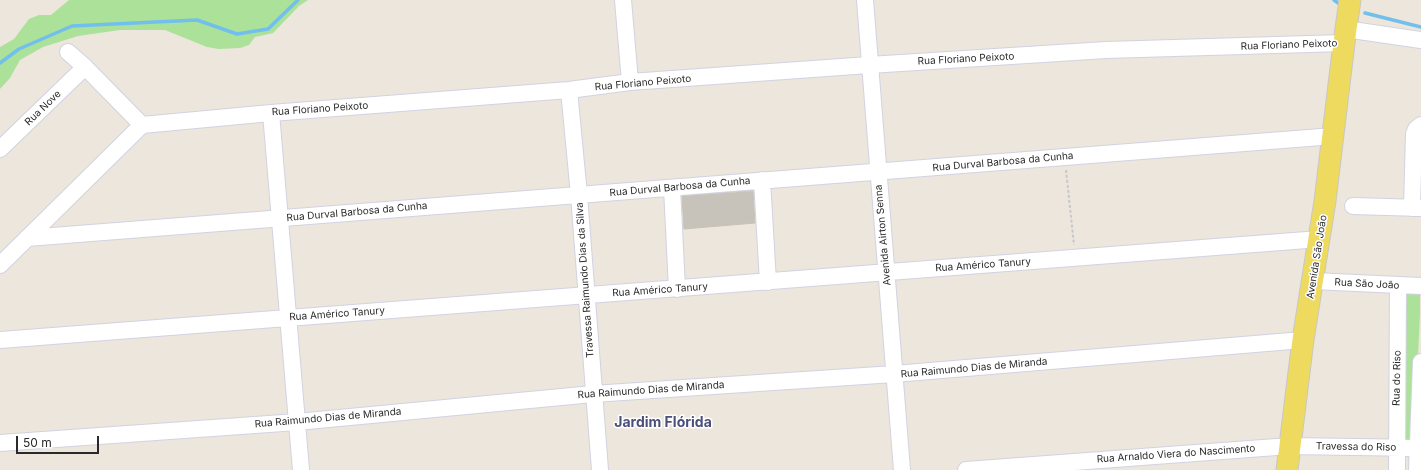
<!DOCTYPE html>
<meta charset="utf-8">
<style>
body{margin:0}
#map{position:relative;width:1421px;height:470px;overflow:hidden;background:#ece6dc;font-family:Inter,sans-serif}
canvas{display:block}
.scale{position:absolute;left:16px;top:436px;width:83px;height:18px;box-sizing:border-box;border:2px solid #2a2a2a;border-top:0;padding-left:5px;font-size:12px;line-height:14px;white-space:nowrap;color:#2a2a2a;-webkit-text-stroke:3px #fff;paint-order:stroke}
</style>
<div id="map">
<canvas width="1421" height="470"></canvas>
<div class="scale">50 m</div>
</div>
<script>
const g = document.querySelector('canvas').getContext('2d');
g.lineJoin = 'round';
function paint(path, color) { g.fillStyle = color; g.fill(path, 'evenodd'); }
function strokePath(path, color, width, dash) { g.strokeStyle = color; g.lineWidth = width; g.lineCap = dash ? 'butt' : 'round'; g.setLineDash(dash || []); g.stroke(path); }
function drawText(font, color, halo, rows, align = 'center') {
  g.font = font + ' Inter,sans-serif'; g.lineWidth = 3; g.setLineDash([]); g.textBaseline = 'middle'; g.strokeStyle = halo; g.fillStyle = color; for (const [text, x, y, turn = 0] of rows) {
    g.save(); g.translate(x, y); g.rotate((+turn || 0) * Math.PI / 180); g.textAlign = isNaN(turn) ? turn : align; if (halo) g.strokeText(text, 0, 0); g.fillText(text, 0, 0); g.restore();
  }
}
const green = new Path2D(`
 M69 0H308L299 6 273 33 255 37 249 45 240 48 219 49 207 47 165 30H120L78 36 43 47 20 60 10 78 0 89V47L14 39 29 19 39 15H51Z
 M1404 292H1420V313L1414 443 1401 445Z`);
const stream = new Path2D(`
 M1334 0 1341 5
 M1365 13 1421 27
 M0 63 19 49 72 26 197 20 237 34 268 29 298 0`);
const building = new Path2D(`
 M753 191 755 223 684 229 682 196Z`);
const path = new Path2D(`
 M1066 170 1074 245`);
const minor = new Path2D(`
 M623 0 630 82
 M865 0 902 470
 M1345 29 1421 40
 M68 52 85 67 142 125
 M569 90 579 195 600 470
 M271 113 301 470
 M0 149 85 67
 M762 180 768 282
 M672 188 677 289
 M1353 206 1421 208
 M1412 208 1414 134 1416 129 1421 125
 M27 238 1334 136
 M0 265 142 125 271 113 569 90 630 82 869 65 1106 50 1344 43
 M1313 281 1421 286
 M0 340 1320 239
 M0 443 297 422 593 394 894 374 1303 340
 M966 470 1290 446 1421 448
 M1397 470 1398 285
 M1417 470 1421 362`);
const major = new Path2D(`
 M1287 470 1303 340 1325 201 1344 43 1350 0`);
const streetNames = [
 ["Rua Floriano Peixoto",1289,45,-2],
 ["Rua Floriano Peixoto",966,59,-3],
 ["Rua Floriano Peixoto",643,83,-5],
 ["Rua Nove",43,108,-44],
 ["Rua Floriano Peixoto",320,109,-4],
 ["Rua Durval Barbosa da Cunha",1003,162,-5],
 ["Rua Durval Barbosa da Cunha",680,187,-5],
 ["Rua Durval Barbosa da Cunha",357,212,-5],
 ["Avenida Airton Senna",883,235,-95],
 ["Avenida São João",1317,257,-81],
 ["Rua Américo Tanury",983,265,-4],
 ["Travessa Raimundo Dias da Silva",585,280,-94],
 ["Rua São João",1367,284,3],
 ["Rua Américo Tanury",660,290,-4],
 ["Rua Américo Tanury",337,314,-4],
 ["Rua Raimundo Dias de Miranda",974,368,-5],
 ["Rua do Riso",1397,378,-89],
 ["Rua Raimundo Dias de Miranda",651,390,-4],
 ["Rua Raimundo Dias de Miranda",328,418,-5],
 ["Travessa do Riso",1356,447,1],
 ["Rua Arnaldo Viera do Nascimento",1176,454,-4]
];
const districtNames = [
 ["Jardim Flórida",663,423]
];
paint(green, '#abe199');
strokePath(stream, '#71bfec', 3.5);
paint(building, '#c7c3bb');
strokePath(building, '#c7c2b6', 1);
strokePath(minor, '#d1d3e2', 18);
strokePath(major, '#c8c8c8', 23);
strokePath(path, '#c8c8c8', 2, [3, 2]);
strokePath(minor, '#fff', 16);
strokePath(major, '#edda5f', 21);
drawText('10px', '#2a2a2a', '#fff', streetNames);
drawText('bold 14px', '#4b4f79', '#fff', districtNames);
</script>
